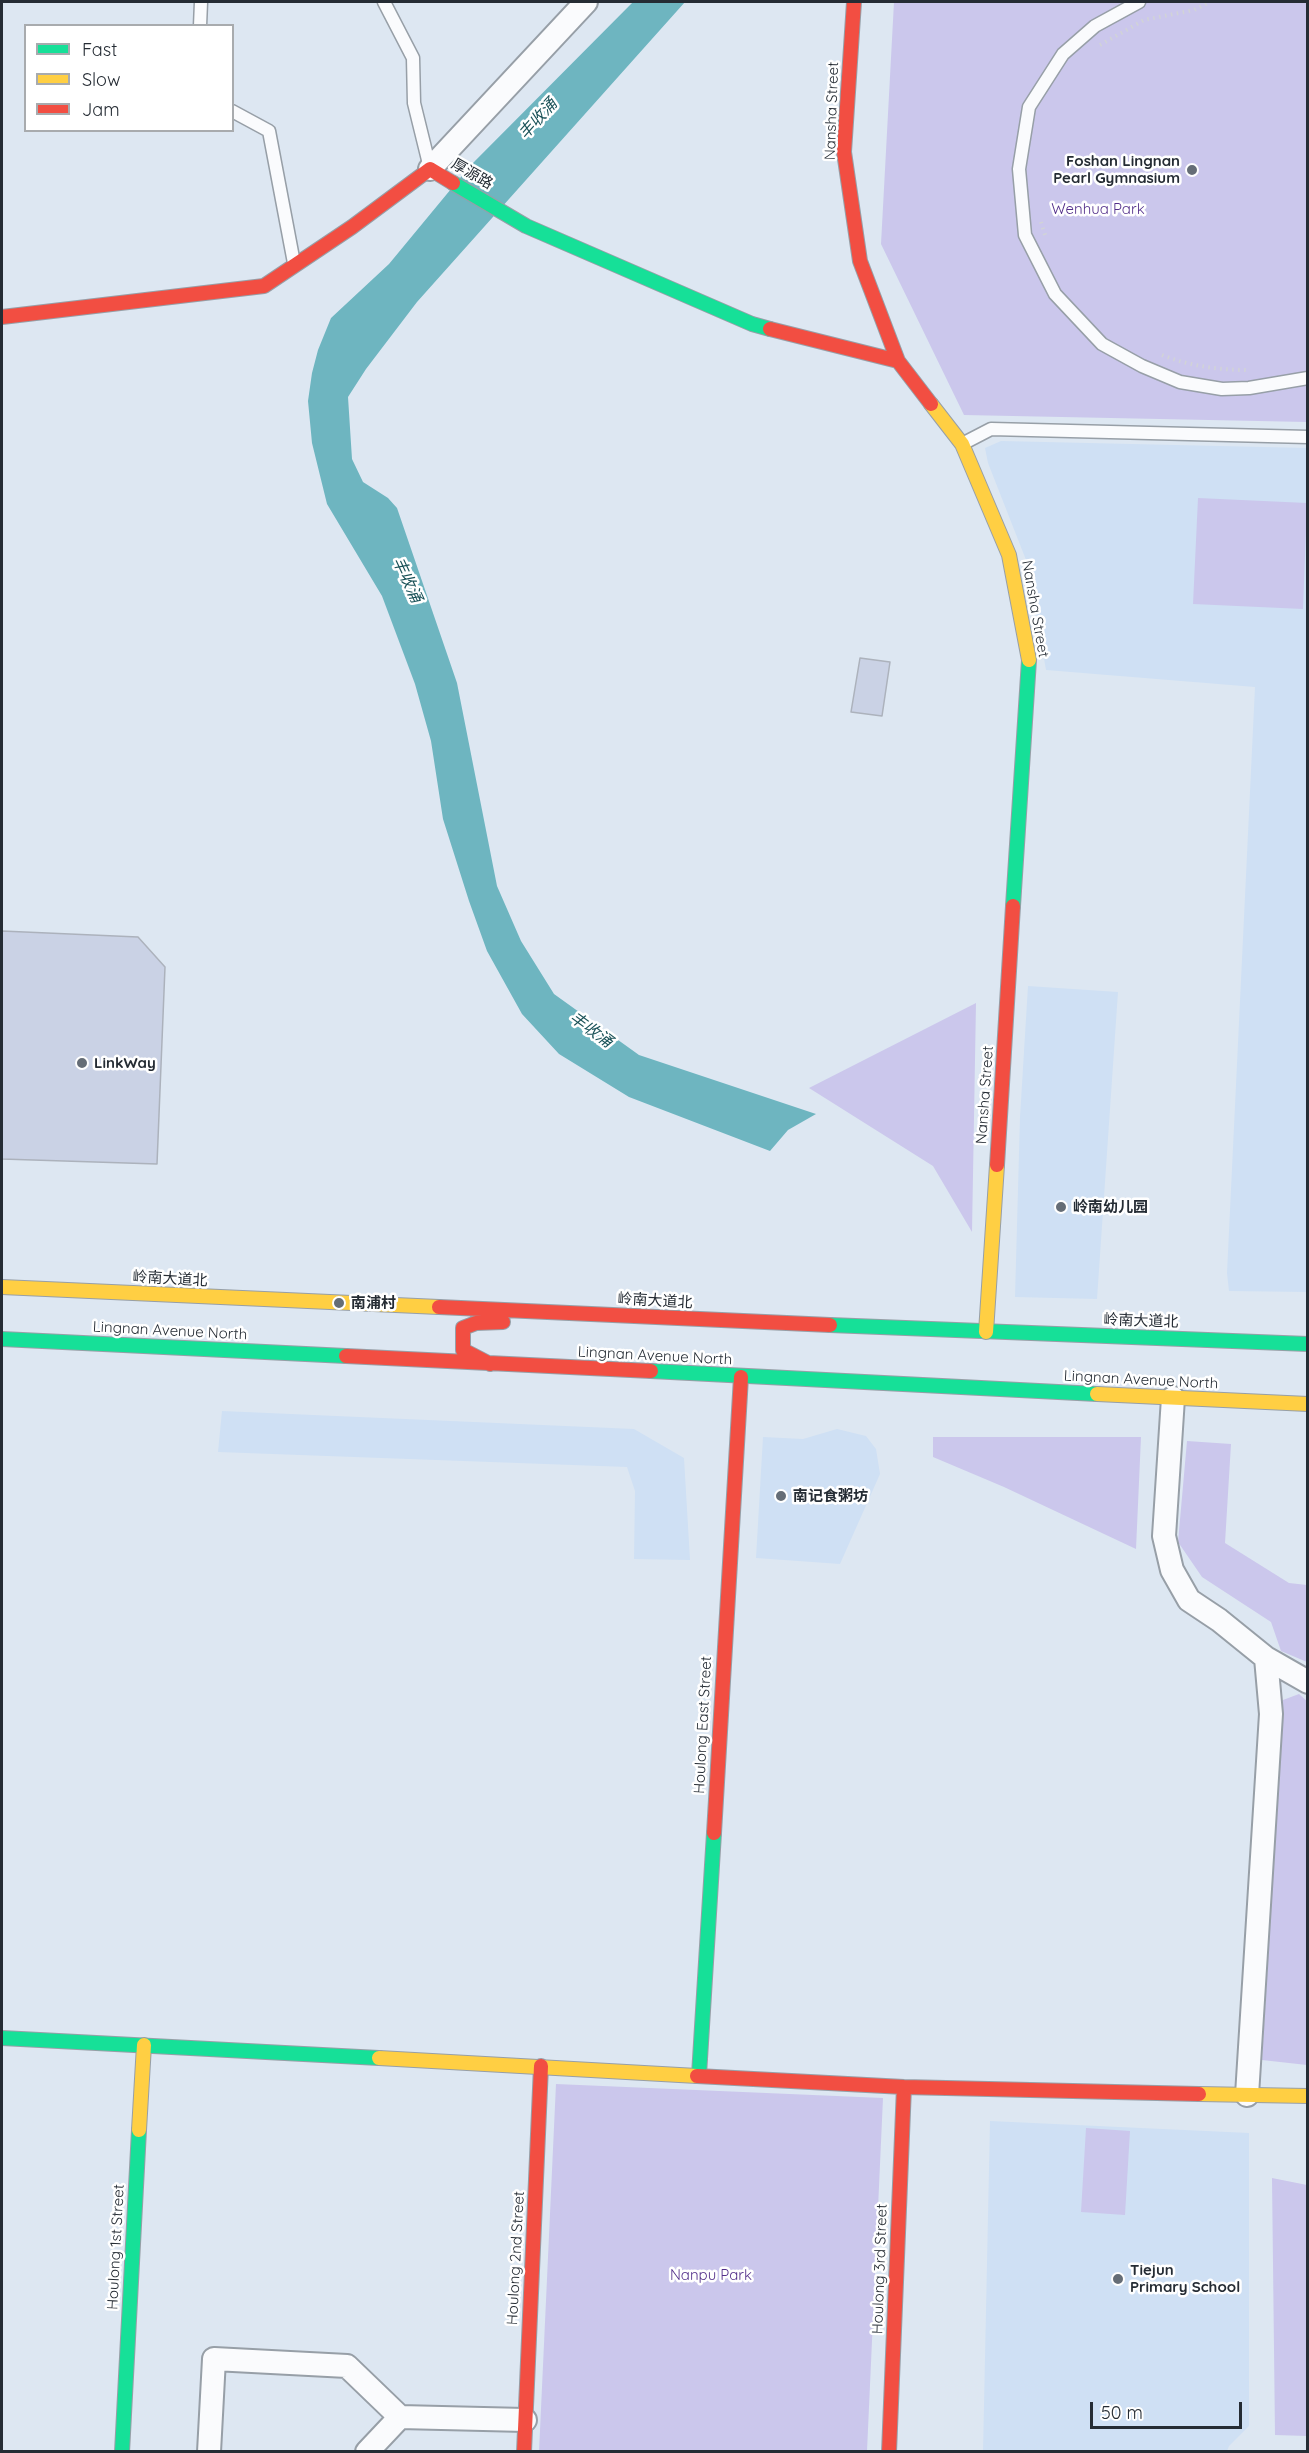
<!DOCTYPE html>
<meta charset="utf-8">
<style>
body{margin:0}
#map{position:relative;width:1309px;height:2453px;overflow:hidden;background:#dde7f2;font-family:Quicksand,sans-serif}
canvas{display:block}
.frame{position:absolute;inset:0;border:3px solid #252c34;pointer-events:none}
.legend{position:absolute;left:24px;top:24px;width:210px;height:108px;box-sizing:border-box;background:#fff;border:2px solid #a8abae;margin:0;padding:8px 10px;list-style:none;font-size:18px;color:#252c34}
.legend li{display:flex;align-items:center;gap:12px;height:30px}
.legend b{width:30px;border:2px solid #a8abae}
.scale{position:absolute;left:1090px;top:2402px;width:152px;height:27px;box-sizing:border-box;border:3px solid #252c34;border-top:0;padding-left:8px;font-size:18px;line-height:21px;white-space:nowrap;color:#252c34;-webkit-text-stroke:4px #fff;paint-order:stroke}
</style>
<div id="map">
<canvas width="1309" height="2453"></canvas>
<div class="frame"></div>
<ul class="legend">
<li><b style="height:8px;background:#16e098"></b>Fast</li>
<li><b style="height:8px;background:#ffcf43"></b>Slow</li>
<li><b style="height:8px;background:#f24e42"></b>Jam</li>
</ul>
<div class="scale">50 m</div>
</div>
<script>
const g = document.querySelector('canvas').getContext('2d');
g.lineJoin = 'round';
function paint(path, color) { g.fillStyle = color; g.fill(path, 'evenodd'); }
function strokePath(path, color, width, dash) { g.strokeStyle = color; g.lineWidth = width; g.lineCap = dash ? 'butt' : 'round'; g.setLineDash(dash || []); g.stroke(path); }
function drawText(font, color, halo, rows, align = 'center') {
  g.font = font + ' Quicksand,"Noto Sans SC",sans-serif'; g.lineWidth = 5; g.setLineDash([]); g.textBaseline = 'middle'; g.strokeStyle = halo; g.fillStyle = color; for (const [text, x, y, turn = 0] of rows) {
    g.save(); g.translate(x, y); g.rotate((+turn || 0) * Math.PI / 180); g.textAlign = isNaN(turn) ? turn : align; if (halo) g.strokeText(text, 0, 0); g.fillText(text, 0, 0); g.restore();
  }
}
const built = new Path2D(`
 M1001 441 1307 448V1292L1229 1291 1227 1273 1255 687 1046 670 1028 565 988 463 985 448Z
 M1028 986 1118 992 1097 1299 1015 1297 1020 1117Z
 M222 1411 634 1429 684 1458 690 1560 634 1559 635 1491 627 1467 218 1452Z
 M837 1429 866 1436 876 1449 880 1474 840 1564 756 1558 763 1437 803 1439Z
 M990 2121 1249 2133V2426L1229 2446 1227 2451 983 2452Z`);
const green = new Path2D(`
 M894 2H1307V422L964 415 881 244Z
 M1198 498 1307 503 1303 609 1193 604Z
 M976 1003 972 1232 933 1166 809 1088Z
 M933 1437H1141L1136 1549 1004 1487 933 1457Z
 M1187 1441 1231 1444 1225 1543 1289 1583 1307 1585V1662L1281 1651 1271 1622 1202 1577 1178 1542Z
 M1299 1694 1308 1702 1307 2065 1262 2060 1283 1700Z
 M556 2084 883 2098 867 2451 539 2452Z
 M1086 2128 1130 2131 1125 2215 1081 2212Z
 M1272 2178 1307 2185V2436L1275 2435Z`);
const water = new Path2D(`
 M633 2H685L417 302 366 369 348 397 352 459 363 482 388 498 397 508 457 683 497 886 521 941 554 994 639 1055 816 1114 788 1130 770 1151 629 1097 559 1054 522 1014 487 951 469 901 443 819 431 741 415 684 382 596 327 504 312 443 308 401 312 373 318 350 331 318 389 264 470 166Z`);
const building = new Path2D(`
 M860 658 890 662 882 716 851 712Z
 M2 931 138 937 165 967 157 1164 2 1159Z`);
const path = new Path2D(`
 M1100 45 1144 20 1194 10 1210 2
 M1041 222 1046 238
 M1162 355C1190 366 1218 370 1248 370`);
const lane = new Path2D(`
 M384 2 413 58 414 103 430 168
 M1139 2 1095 26 1063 54 1029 107 1019 169 1025 235 1055 294 1102 344 1142 366 1180 382 1222 389 1249 388 1308 378
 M200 26 201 2
 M232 111 269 131 294 263
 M964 443 991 429 1308 437`);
const street = new Path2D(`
 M430 169 586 2
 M1173 1398 1164 1536 1172 1570 1189 1600 1219 1620 1266 1658 1308 1682
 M1247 2095 1271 1714 1266 1658
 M209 2452 214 2359 347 2366 400 2417 525 2420
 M367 2452 400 2417`);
const fast = new Path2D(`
 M453 183 526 226 752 324 770 329
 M1013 906 1029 660
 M830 1325 1308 1344
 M2 1339 346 1356
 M651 1371 1097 1394
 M2 2038 379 2058
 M699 2075 714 1833
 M122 2452 139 2130`);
const slow = new Path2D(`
 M931 404 962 444 1009 555 1029 660
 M2 1287 439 1307
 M986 1332 997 1165
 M1097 1394 1308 1404
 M379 2058 697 2076
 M1199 2094 1308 2096
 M139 2130 144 2045`);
const jam = new Path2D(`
 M854 2 844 152 860 261 898 361 931 404
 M2 317 264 286 352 227 430 169 453 183
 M770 329 898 361
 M997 1165 1013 906
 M439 1307 830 1325
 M346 1356 651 1371
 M490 1364 463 1350V1328L476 1323 503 1322
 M714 1833 741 1377
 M697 2076 904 2087 1199 2094
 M524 2452 541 2066
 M889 2452 904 2087`);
const markers = [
 [1192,170,6,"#656d76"],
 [82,1063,6,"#656d76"],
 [1061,1207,6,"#656d76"],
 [339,1303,6,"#656d76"],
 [781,1496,6,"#656d76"],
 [1118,2279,6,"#656d76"]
];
const streetNames = [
 ["Nansha Street",832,111,-88],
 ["厚源路",472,174,30],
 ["Nansha Street",1035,609,80],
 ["Nansha Street",985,1095,-86],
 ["岭南大道北",170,1279,3],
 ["岭南大道北",655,1301,3],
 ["岭南大道北",1141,1321,2],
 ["Lingnan Avenue North",170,1331,3],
 ["Lingnan Avenue North",655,1356,3],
 ["Lingnan Avenue North",1141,1380,3],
 ["Houlong East Street",703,1725,-87],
 ["Houlong 1st Street",116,2247,-87],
 ["Houlong 2nd Street",516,2258,-87],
 ["Houlong 3rd Street",880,2269,-88]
];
const poiNames = [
 ["Foshan Lingnan",1180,161,"right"],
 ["Pearl Gymnasium",1180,178,"right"],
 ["LinkWay",94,1063],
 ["岭南幼儿园",1073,1207],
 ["南浦村",351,1303],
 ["南记食粥坊",793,1496],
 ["Tiejun",1130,2270],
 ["Primary School",1130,2287]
];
const parkNames = [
 ["Wenhua Park",1098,209],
 ["Nanpu Park",711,2275]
];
const waterNames = [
 ["丰收涌",538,119,-48],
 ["丰收涌",407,580,65],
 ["丰收涌",591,1030,36]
];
paint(built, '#cfe0f4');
paint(green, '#cbc7ec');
paint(water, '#6eb5c0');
paint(building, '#cad2e5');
strokePath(building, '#acb2bc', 1.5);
strokePath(lane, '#979fa7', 15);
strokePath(street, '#979fa7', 26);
strokePath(fast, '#979fa7', 16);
strokePath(slow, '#979fa7', 16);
strokePath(jam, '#979fa7', 16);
strokePath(path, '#d1d3d7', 4, [1.5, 4.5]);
strokePath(lane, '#fafbfd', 12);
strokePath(street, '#fafbfd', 22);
strokePath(fast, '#16e098', 14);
strokePath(slow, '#ffcf43', 14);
strokePath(jam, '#f24e42', 14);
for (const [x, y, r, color] of markers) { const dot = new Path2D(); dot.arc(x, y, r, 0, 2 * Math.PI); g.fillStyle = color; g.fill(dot); strokePath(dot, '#fff', 2); }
drawText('15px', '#252c34', '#fff', streetNames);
drawText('bold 15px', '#252c34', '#fff', poiNames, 'left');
drawText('15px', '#532f8a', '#fff', parkNames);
drawText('italic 16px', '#1a5258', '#fff', waterNames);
</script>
